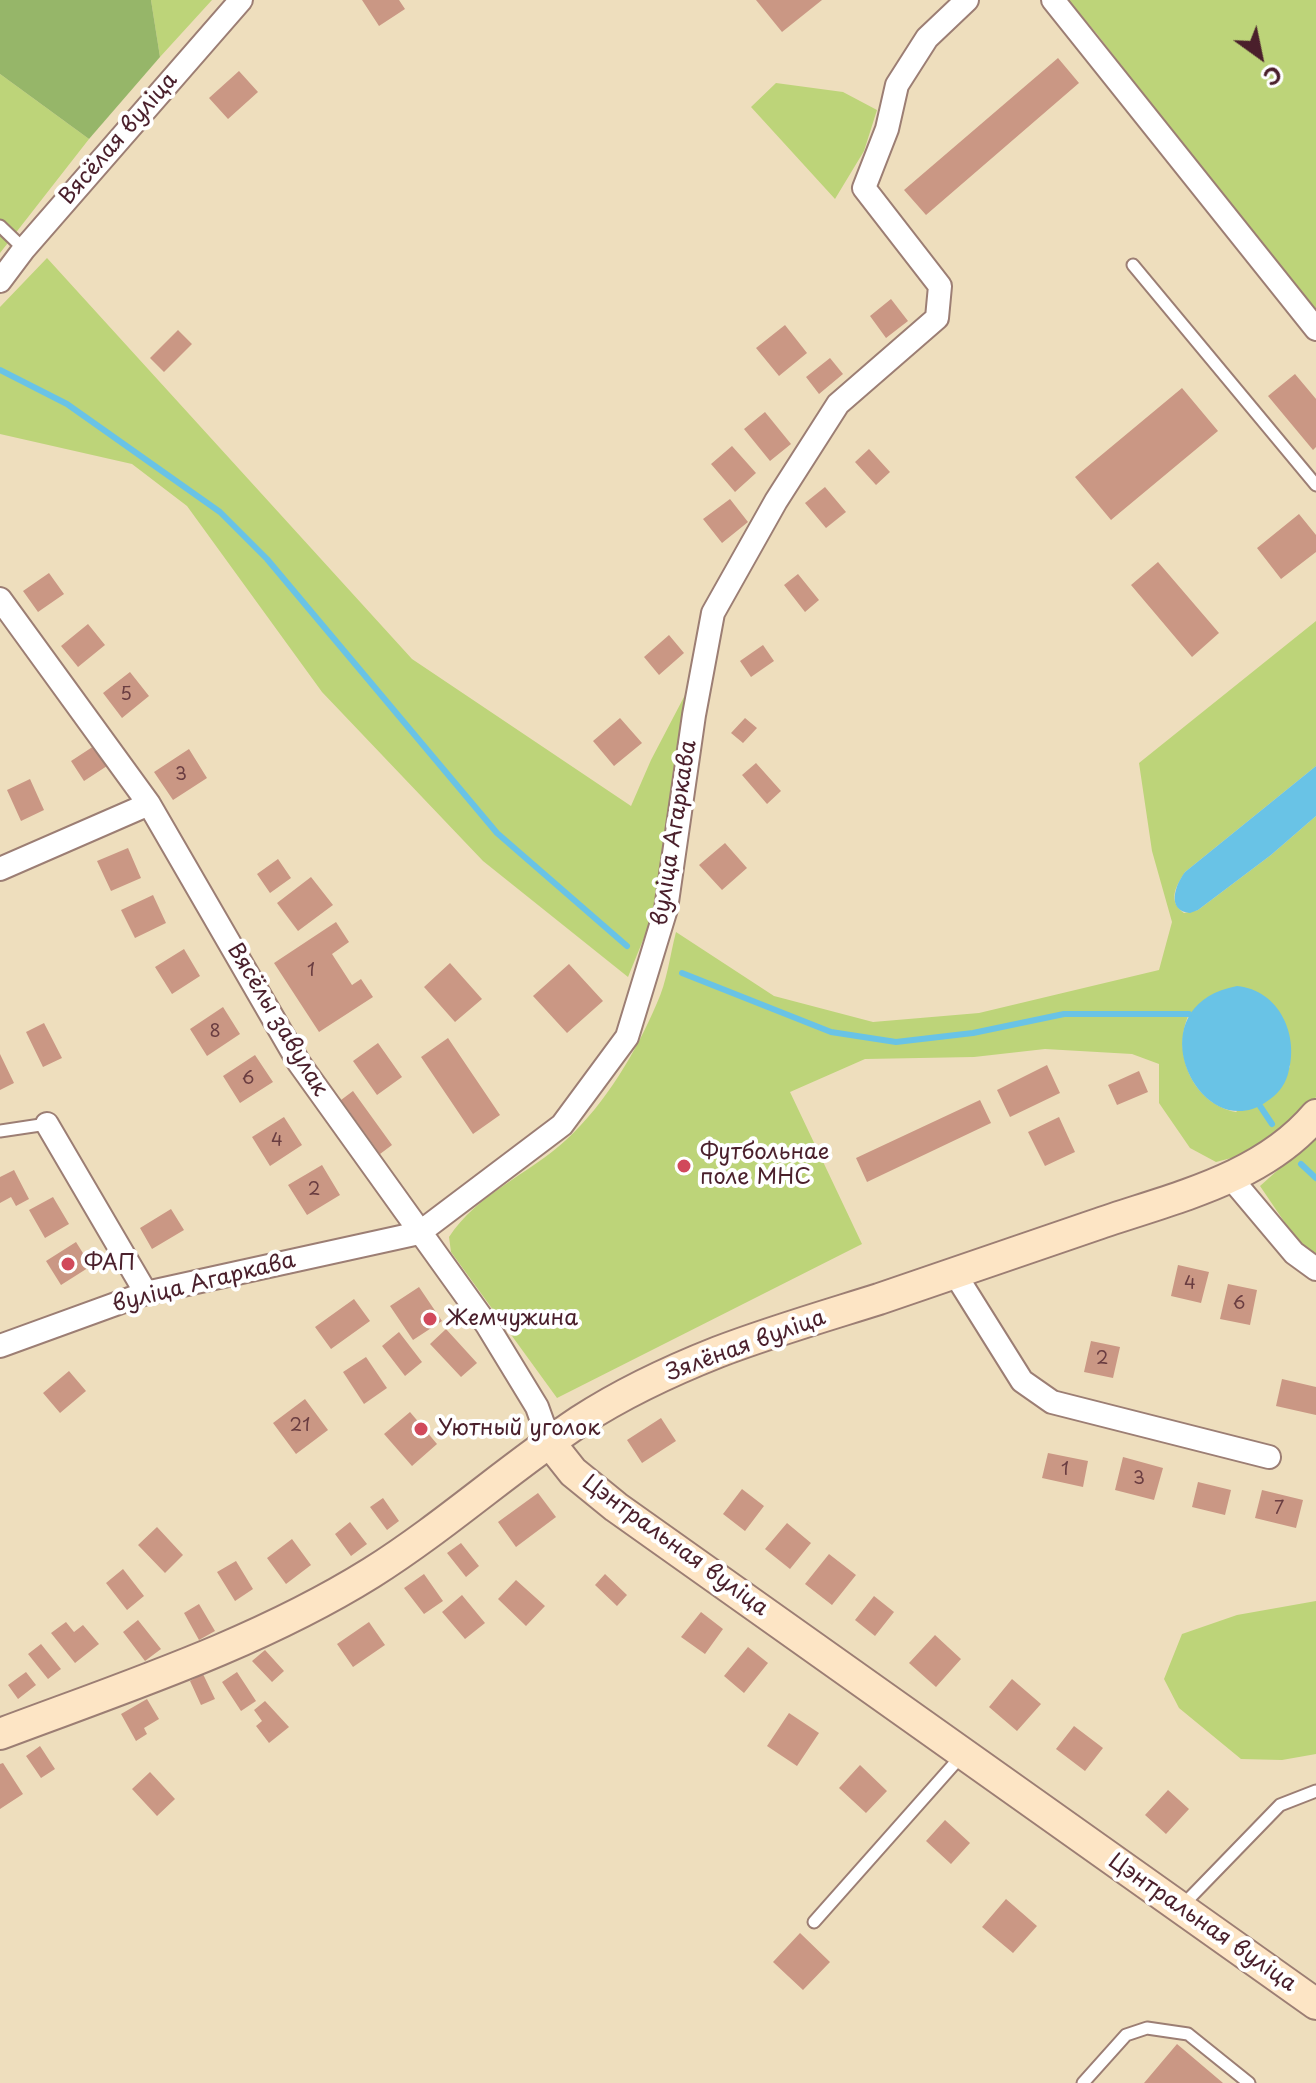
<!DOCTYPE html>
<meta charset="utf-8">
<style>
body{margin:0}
#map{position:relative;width:1316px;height:2083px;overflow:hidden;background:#eedebd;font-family:"Playpen Sans",sans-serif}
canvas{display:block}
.north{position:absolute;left:1220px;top:16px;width:80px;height:80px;-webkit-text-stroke:6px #fff;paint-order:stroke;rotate:147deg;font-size:22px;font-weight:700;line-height:32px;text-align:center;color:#4a1f2b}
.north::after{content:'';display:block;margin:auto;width:28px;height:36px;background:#4a1f2b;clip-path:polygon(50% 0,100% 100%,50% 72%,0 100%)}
</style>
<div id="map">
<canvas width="1316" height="2083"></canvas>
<div class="north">С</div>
</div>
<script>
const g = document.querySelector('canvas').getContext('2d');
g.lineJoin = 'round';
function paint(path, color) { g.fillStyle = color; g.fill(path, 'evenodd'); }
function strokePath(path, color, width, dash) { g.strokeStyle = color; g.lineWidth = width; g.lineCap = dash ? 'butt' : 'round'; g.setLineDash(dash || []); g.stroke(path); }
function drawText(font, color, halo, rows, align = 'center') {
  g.font = font + ' "Playpen Sans",sans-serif'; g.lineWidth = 8; g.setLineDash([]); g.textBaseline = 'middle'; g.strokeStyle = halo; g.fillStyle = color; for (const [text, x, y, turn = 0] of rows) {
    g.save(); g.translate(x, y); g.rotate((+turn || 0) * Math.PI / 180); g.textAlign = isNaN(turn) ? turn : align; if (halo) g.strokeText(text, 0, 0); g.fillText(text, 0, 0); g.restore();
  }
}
const green = new Path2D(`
 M151 0H212L160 57Z
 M1068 0H1316V309L1197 164 1097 34Z
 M0 74 89 139 0 253Z
 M776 83 843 92 877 110 864 151 835 199 751 107Z
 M47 258 412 659 631 806 651 760 685 695 671 818 652 918 628 977 483 861 322 692 187 506 132 464 0 434V307Z
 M1316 621V766L1185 872C1176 886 1167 901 1184 913L1198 910 1271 855 1316 816V1097L1310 1106 1262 1150 1216 1162 1190 1148 1159 1103V1064L1132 1054 1045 1049 974 1057 865 1059 790 1092 862 1244 557 1398 451 1252 449 1237C477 1194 529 1174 566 1140 606 1103 636 1052 657 1003 667 982 670 955 676 932L774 996 873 1022 979 1013 1159 970 1172 922 1152 851 1139 763ZM1189 1014 1290 1039V1067L1236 1112C1193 1104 1171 1053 1189 1014Z
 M1316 1136V1260L1298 1242 1260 1186Z
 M1316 1601V1754L1282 1760 1241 1759 1179 1708 1164 1679 1182 1634 1237 1615Z`);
const forest = new Path2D(`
 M0 0H151L160 57 89 139 0 74Z`);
const water = new Path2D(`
 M1316 766V816L1271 855 1198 910 1190 913C1166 911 1175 885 1185 872Z
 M1237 986C1279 990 1300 1035 1288 1074 1284 1087 1277 1095 1266 1102 1200 1148 1131 1006 1237 986Z`);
const stream = new Path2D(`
 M0 370 67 404 220 512 267 559 497 833 627 946
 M682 973 831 1032 896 1042 973 1033 1064 1014H1189
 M1260 1106 1272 1124
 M1301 1164 1316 1178`);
const building = new Path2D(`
 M362 0H399L405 9 379 26Z
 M756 0H822L782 32Z
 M1058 58 1079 83 926 215 904 190Z
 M239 71 258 92 228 119 209 98Z
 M891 299 908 321 886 338 870 316Z
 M785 325 807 353 779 376 756 348Z
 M178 330 192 344 164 372 150 358Z
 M830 358 843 374 819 394 806 377Z
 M1295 374 1316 399V447L1313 450 1268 396Z
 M1182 388 1218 431 1111 520 1075 477Z
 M765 412 791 444 770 461 744 429Z
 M732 446 756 473 735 492 711 464Z
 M869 449 890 472 876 485 855 462Z
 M825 487 846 512 826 528 805 503Z
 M730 499 748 522 722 543 703 519Z
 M1299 514 1316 535V552L1281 579 1257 548Z
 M1158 562 1219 633 1192 657 1131 585Z
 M49 573 64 594 38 612 23 591Z
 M798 574 819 600 805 612 784 585Z
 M88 624 105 645 78 667 61 646Z
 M669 635 684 653 659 675 644 657Z
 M763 645 774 661 751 677 740 661Z
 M130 672 149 696 122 718 103 693Z
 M620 718 642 743 614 766 593 741Z
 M745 718 757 728 743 743 731 733Z
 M94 746 107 766 84 781 71 761Z
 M189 749 207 778 173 800 154 772Z
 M756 763 781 791 767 804 742 775Z
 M30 779 44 810 21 821 7 790Z
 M725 843 747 868 722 890 699 865Z
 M128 848 141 878 111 891 97 861Z
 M278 859 291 878 270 893 257 874Z
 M311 877 333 905 298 931 277 903Z
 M153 895 166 923 135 938 121 910Z
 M336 922 349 942 332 954 352 985 361 979 373 997 319 1032 274 963Z
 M184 949 200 976 172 994 155 967Z
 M450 963 482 999 455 1022 424 987Z
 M569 964 603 1001 567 1033 533 996Z
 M223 1007 240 1034 207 1056 190 1029Z
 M44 1023 62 1058 43 1067 26 1032Z
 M448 1038 500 1115 473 1134 421 1057Z
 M378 1043 402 1077 377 1095 353 1061Z
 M0 1054 14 1083 0 1090Z
 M255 1055 273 1082 240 1103 223 1076Z
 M1047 1065 1060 1093 1010 1117 997 1090Z
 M1139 1071 1148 1092 1117 1105 1108 1085Z
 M353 1091 392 1145 380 1154 341 1100Z
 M980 1100 991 1123 867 1182 856 1158Z
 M284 1117 302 1145 270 1166 252 1137Z
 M1059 1117 1075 1152 1045 1166 1028 1132Z
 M322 1165 340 1195 307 1215 288 1185Z
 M14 1170 29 1199 16 1206 11 1197 0 1203V1177Z
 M53 1197 69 1224 45 1238 29 1210Z
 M171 1209 184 1230 152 1249 140 1228Z
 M76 1242 91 1266 61 1285 46 1261Z
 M1178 1265 1209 1272 1201 1303 1171 1296Z
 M1228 1284 1257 1290 1250 1325 1220 1319Z
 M419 1287 442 1321 413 1340 390 1306Z
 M354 1299 370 1321 331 1349 315 1327Z
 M446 1329 477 1363 461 1377 430 1344Z
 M399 1332 422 1362 405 1376 382 1346Z
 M1091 1341 1120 1347 1113 1378 1084 1372Z
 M366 1357 387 1388 364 1404 343 1372Z
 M69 1371 86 1391 60 1413 43 1393Z
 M1282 1379 1316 1387V1415L1276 1406Z
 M305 1399 328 1430 296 1454 273 1423Z
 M410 1412 437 1444 412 1466 384 1434Z
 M661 1418 676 1441 642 1463 627 1440Z
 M1048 1453 1088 1461 1083 1487 1042 1478Z
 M1123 1457 1163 1468 1154 1500 1115 1490Z
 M1198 1482 1231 1490 1225 1515 1192 1507Z
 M742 1489 764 1506 745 1531 723 1514Z
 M1262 1490 1303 1500 1296 1528 1255 1518Z
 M538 1493 556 1517 516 1547 498 1522Z
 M383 1498 399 1521 387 1530 370 1507Z
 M350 1522 367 1544 351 1556 335 1534Z
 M787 1523 811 1543 790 1569 765 1549Z
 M157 1527 183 1555 165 1573 138 1545Z
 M292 1539 311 1565 286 1584 267 1558Z
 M461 1543 479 1566 466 1577 447 1553Z
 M829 1554 856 1575 832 1605 805 1584Z
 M236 1561 253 1589 235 1601 217 1572Z
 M123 1569 144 1596 127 1610 106 1583Z
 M424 1574 443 1601 424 1614 404 1588Z
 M605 1574 627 1595 617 1606 595 1585Z
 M516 1580 545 1606 526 1626 498 1599Z
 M462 1595 485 1623 465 1639 442 1612Z
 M874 1596 894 1612 875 1636 855 1620Z
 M199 1604 215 1631 199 1640 184 1613Z
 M701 1612 723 1629 705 1654 681 1637Z
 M138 1620 161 1649 145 1661 123 1632Z
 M66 1622 74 1632 83 1625 99 1644 75 1663 51 1633Z
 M369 1622 385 1645 353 1667 337 1644Z
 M935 1635 961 1659 936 1687 909 1663Z
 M41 1644 61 1669 48 1679 28 1654Z
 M748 1647 768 1663 744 1693 724 1676Z
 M265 1650 284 1671 272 1682 252 1661Z
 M26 1672 36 1685 18 1699 8 1685Z
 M237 1672 256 1701 241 1711 222 1682Z
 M203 1674 215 1699 201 1705 190 1681Z
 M1012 1679 1041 1704 1017 1731 989 1707Z
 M147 1699 159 1719 144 1728 147 1734 136 1741 121 1714Z
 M265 1701 289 1727 269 1743 256 1726 262 1721 254 1710Z
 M789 1713 819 1733 797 1766 767 1746Z
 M1074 1726 1103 1748 1085 1771 1056 1749Z
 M40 1746 55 1769 41 1778 26 1756Z
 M3 1763 23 1794 0 1809V1764Z
 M860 1765 887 1791 866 1813 839 1788Z
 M150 1772 175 1799 157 1816 132 1789Z
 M1168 1790 1189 1809 1166 1834 1145 1815Z
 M945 1820 970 1843 951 1864 926 1841Z
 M1006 1899 1037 1926 1013 1953 982 1927Z
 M800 1933 830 1962 803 1990 773 1962Z
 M1177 2044 1223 2083H1144Z`);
const lane = new Path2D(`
 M0 226 24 249
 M1133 265 1316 485
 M0 1131 47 1124
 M1181 1907 1280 1805 1316 1791
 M814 1922 963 1754
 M1083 2083 1126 2035 1147 2028 1188 2034 1249 2083`);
const street = new Path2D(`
 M1053 0 1316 329
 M0 281 24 249 241 0
 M0 599 149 804 299 1063 487 1325 537 1407 550 1443
 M0 869 149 804
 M47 1124 146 1293
 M1230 1177 1294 1253 1316 1269
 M955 1274 1022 1381 1052 1402 1269 1457
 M0 1346 146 1293 419 1233 562 1125 627 1037 666 909 694 715 713 613 776 501 838 404 937 318 940 286 864 188 887 129 897 85 927 38 967 0`);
const secondary = new Path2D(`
 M550 1443 573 1472 616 1507 1316 2004
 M0 1734C125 1687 257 1644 371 1573 444 1527 508 1469 580 1421 623 1393 670 1371 718 1352 770 1332 825 1316 879 1299 951 1275 1023 1250 1095 1225 1172 1198 1261 1180 1316 1115`);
const markers = [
 [684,1166,8,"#d1495b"],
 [68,1264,8,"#d1495b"],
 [430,1319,8,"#d1495b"],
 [421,1429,8,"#d1495b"]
];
const numberNames = [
 ["5",126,695],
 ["3",181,775],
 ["1",311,971],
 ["8",215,1032],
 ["6",248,1079],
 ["4",277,1141],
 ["2",314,1190],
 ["4",1190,1284],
 ["6",1239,1304],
 ["2",1102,1359],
 ["21",300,1426],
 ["1",1065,1470],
 ["3",1139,1479],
 ["7",1279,1509]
];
const streetNames = [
 ["Вясёлая вуліца",119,139,-49],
 ["вуліца Агаркава",675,833,-81],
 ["Вясёлы завулак",277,1020,59],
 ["вуліца Агаркава",204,1283,-14],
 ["Зялёная вуліца",746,1346,-20],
 ["Цэнтральная вуліца",675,1546,36],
 ["Цэнтральная вуліца",1202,1923,35]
];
const poiNames = [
 ["Футбольнае",700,1153],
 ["поле МНС",700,1178],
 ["ФАП",84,1264],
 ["Жемчужина",446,1319],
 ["Уютный уголок",437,1429]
];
paint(green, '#bdd479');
paint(forest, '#96b669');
paint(water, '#69c3e6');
strokePath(stream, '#69c3e6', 6);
paint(building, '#ca9784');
strokePath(lane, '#9c7e74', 15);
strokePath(street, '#9c7e74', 26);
strokePath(secondary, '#9c7e74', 34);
strokePath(lane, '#fff', 11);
strokePath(street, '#fff', 22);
strokePath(secondary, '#fde5c5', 30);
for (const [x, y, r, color] of markers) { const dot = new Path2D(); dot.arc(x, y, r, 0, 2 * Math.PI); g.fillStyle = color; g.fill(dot); strokePath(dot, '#fff', 3); }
drawText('18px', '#6a3d41', null, numberNames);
drawText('22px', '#4a1f2b', '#fff', streetNames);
drawText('22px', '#4a1f2b', '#fff', poiNames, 'left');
</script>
